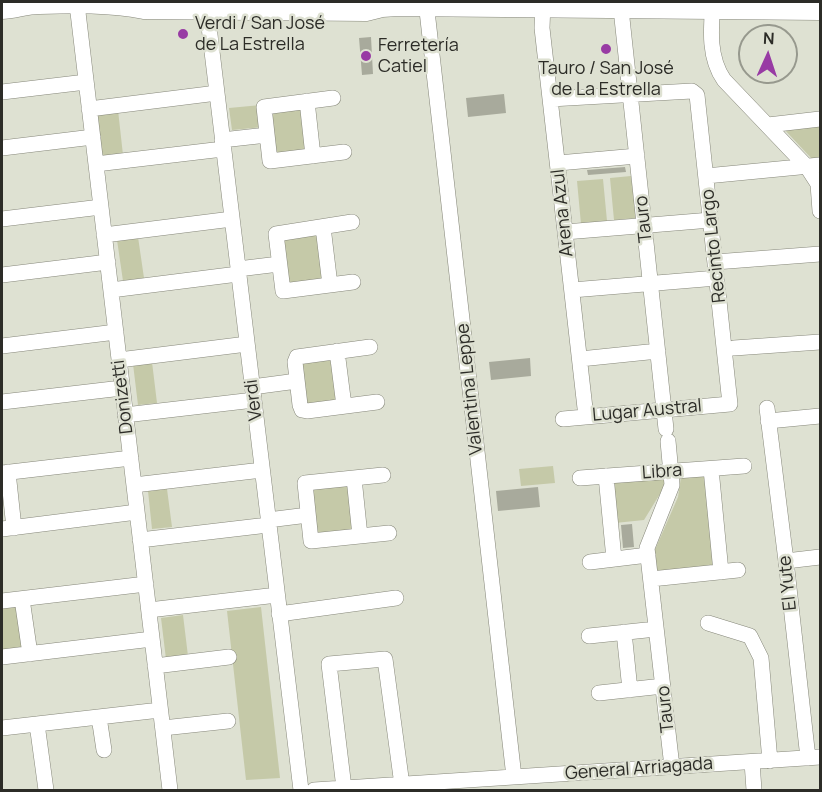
<!DOCTYPE html>
<meta charset="utf-8">
<style>
body{margin:0}
#map{position:relative;width:822px;height:792px;overflow:hidden;background:#dee1d2;font-family:Manrope,sans-serif}
canvas{display:block}
.frame{position:absolute;inset:0;border:3px solid #2c2c27;pointer-events:none}
.north{position:absolute;left:738px;top:24px;width:60px;height:60px;box-sizing:border-box;background:#dee1d2;border:2px solid #97998e;border-radius:50%;rotate:3deg;font-size:16px;font-weight:700;line-height:24px;text-align:center;color:#2c2c27}
.north::after{content:'';display:block;margin:auto;width:21px;height:27px;background:#983ba4;clip-path:polygon(50% 0,100% 100%,50% 72%,0 100%)}
</style>
<div id="map">
<canvas width="822" height="792"></canvas>
<div class="frame"></div>
<div class="north">N</div>
</div>
<script>
const g = document.querySelector('canvas').getContext('2d');
g.lineJoin = 'round';
function paint(path, color) { g.fillStyle = color; g.fill(path, 'evenodd'); }
function strokePath(path, color, width, dash) { g.strokeStyle = color; g.lineWidth = width; g.lineCap = dash ? 'butt' : 'round'; g.setLineDash(dash || []); g.stroke(path); }
function drawText(font, color, halo, rows, align = 'center') {
  g.font = font + ' Manrope,sans-serif'; g.lineWidth = 5; g.setLineDash([]); g.textBaseline = 'middle'; g.strokeStyle = halo; g.fillStyle = color; for (const [text, x, y, turn = 0] of rows) {
    g.save(); g.translate(x, y); g.rotate((+turn || 0) * Math.PI / 180); g.textAlign = isNaN(turn) ? turn : align; if (halo) g.strokeText(text, 0, 0); g.fillText(text, 0, 0); g.restore();
  }
}
const green = new Path2D(`
 M261 105 263 127 232 130 229 108Z
 M304 106 310 153 274 158 268 110Z
 M118 110 123 155 101 157 95 112Z
 M820 123V159L813 160 782 127Z
 M631 176 636 218 614 220 610 178Z
 M603 179 607 221 581 224 577 181Z
 M320 232 326 282 286 287 280 237Z
 M138 237 144 278 123 281 117 240Z
 M330 359 339 399 307 408 302 361Z
 M152 362 157 403 138 405 133 364Z
 M553 466 555 483 521 486 519 469Z
 M665 475 666 484 644 520 615 523 611 481Z
 M705 475 715 567 657 574 654 552 678 497 681 477Z
 M350 483 355 533 315 536 310 486Z
 M167 489 172 527 152 529 148 491Z
 M21 605 26 650 2 653V607Z
 M261 607 280 778 246 780 227 611Z
 M183 615 188 656 166 659 161 618Z`);
const building = new Path2D(`
 M371 37 373 74 362 75 359 38Z
 M504 94 506 113 468 117 466 98Z
 M625 167 626 172 588 175 587 170Z
 M530 358 531 376 491 380 489 362Z
 M538 487 540 507 498 511 496 491Z
 M632 524 634 547 623 548 621 525Z`);
const minor = new Path2D(`
 M426 2 514 777
 M543 2 542 28 586 417
 M713 2C711 28 708 57 724 80L807 167 818 184 820 211
 M77 4 170 790
 M621 9 666 429
 M207 10 301 790
 M2 92 86 82
 M333 98 264 107 270 161 344 152
 M550 99 692 91 697 95 730 404 563 419
 M307 101 313 156
 M89 109 217 93
 M768 125 820 119
 M222 140 267 135
 M2 148 93 137
 M558 163 637 156
 M96 164 223 149
 M706 176 820 165
 M2 219 101 207
 M352 222 276 234 283 291 353 282
 M323 227 330 285
 M565 232 711 220
 M104 235 232 219
 M715 262 820 254
 M238 269 279 264
 M2 275 108 262
 M111 290 238 274
 M572 290 717 278
 M2 346 116 332
 M370 347 297 357 295 362 300 405 302 410 307 411 377 402
 M734 348 820 342
 M337 351 344 406
 M580 359 658 351
 M119 360 247 344
 M252 387 297 381
 M2 402 122 388
 M767 408 786 561 808 758
 M125 415 254 400
 M768 421 820 416
 M668 441 672 485 647 548 672 767
 M711 469 721 572
 M8 472 14 528
 M2 473 131 458
 M383 475 305 483 311 541 389 533
 M606 476 614 559
 M354 478 360 536
 M580 478 744 466
 M134 485 262 470
 M268 520 308 515
 M2 529 137 512
 M140 540 268 525
 M786 561 820 557
 M590 562 648 555
 M651 579 738 570
 M22 599 30 654
 M2 601 146 584
 M149 610 277 595
 M279 614 396 598
 M708 623 750 636 761 658 770 761
 M624 632 630 690
 M589 636 656 629
 M2 657 152 639
 M155 666 229 657
 M599 693 663 686
 M99 717 104 750
 M37 724 46 790
 M2 728 160 710
 M163 728 228 721
 M752 762 754 790
 M344 788 329 664 385 659 402 785
 M314 790 820 757`);
const major = new Path2D(`
 M2 9C14 9 26 4 39 4 73 3 110 2 144 9L366 11 382 7 398 6 820 10`);
const markers = [
 [183,34,6,"#983ba4"],
 [606,49,6,"#983ba4"],
 [366,56,6,"#983ba4"]
];
const poiNames = [
 ["Verdi / San José",195,24],
 ["de La Estrella",195,45],
 ["Ferretería",378,46],
 ["Catiel",378,67],
 ["Tauro / San José",606,69,"center"],
 ["de La Estrella",606,90,"center"]
];
const streetNames = [
 ["Arena Azul",563,213,-96],
 ["Tauro",644,219,-96],
 ["Recinto Largo",714,246,-96],
 ["Valentina Leppe",470,389,-96],
 ["Donizetti",123,397,-97],
 ["Verdi",254,400,-97],
 ["Lugar Austral",647,411,-5],
 ["Libra",662,472,-4],
 ["El Yute",788,583,-96],
 ["Tauro",666,709,-96],
 ["General Arriagada",639,769,-4]
];
paint(green, '#c5c9a8');
paint(building, '#a8aa9c');
strokePath(minor, '#86877a', 16);
strokePath(major, '#86877a', 21);
strokePath(minor, '#fff', 15);
strokePath(major, '#fff', 20);
for (const [x, y, r, color] of markers) { const dot = new Path2D(); dot.arc(x, y, r, 0, 2 * Math.PI); g.fillStyle = color; g.fill(dot); strokePath(dot, '#dee1d2', 2); }
drawText('18px', '#2c2c27', '#dee1d2', poiNames, 'left');
drawText('18px', '#2c2c27', '#dee1d2', streetNames);
</script>
